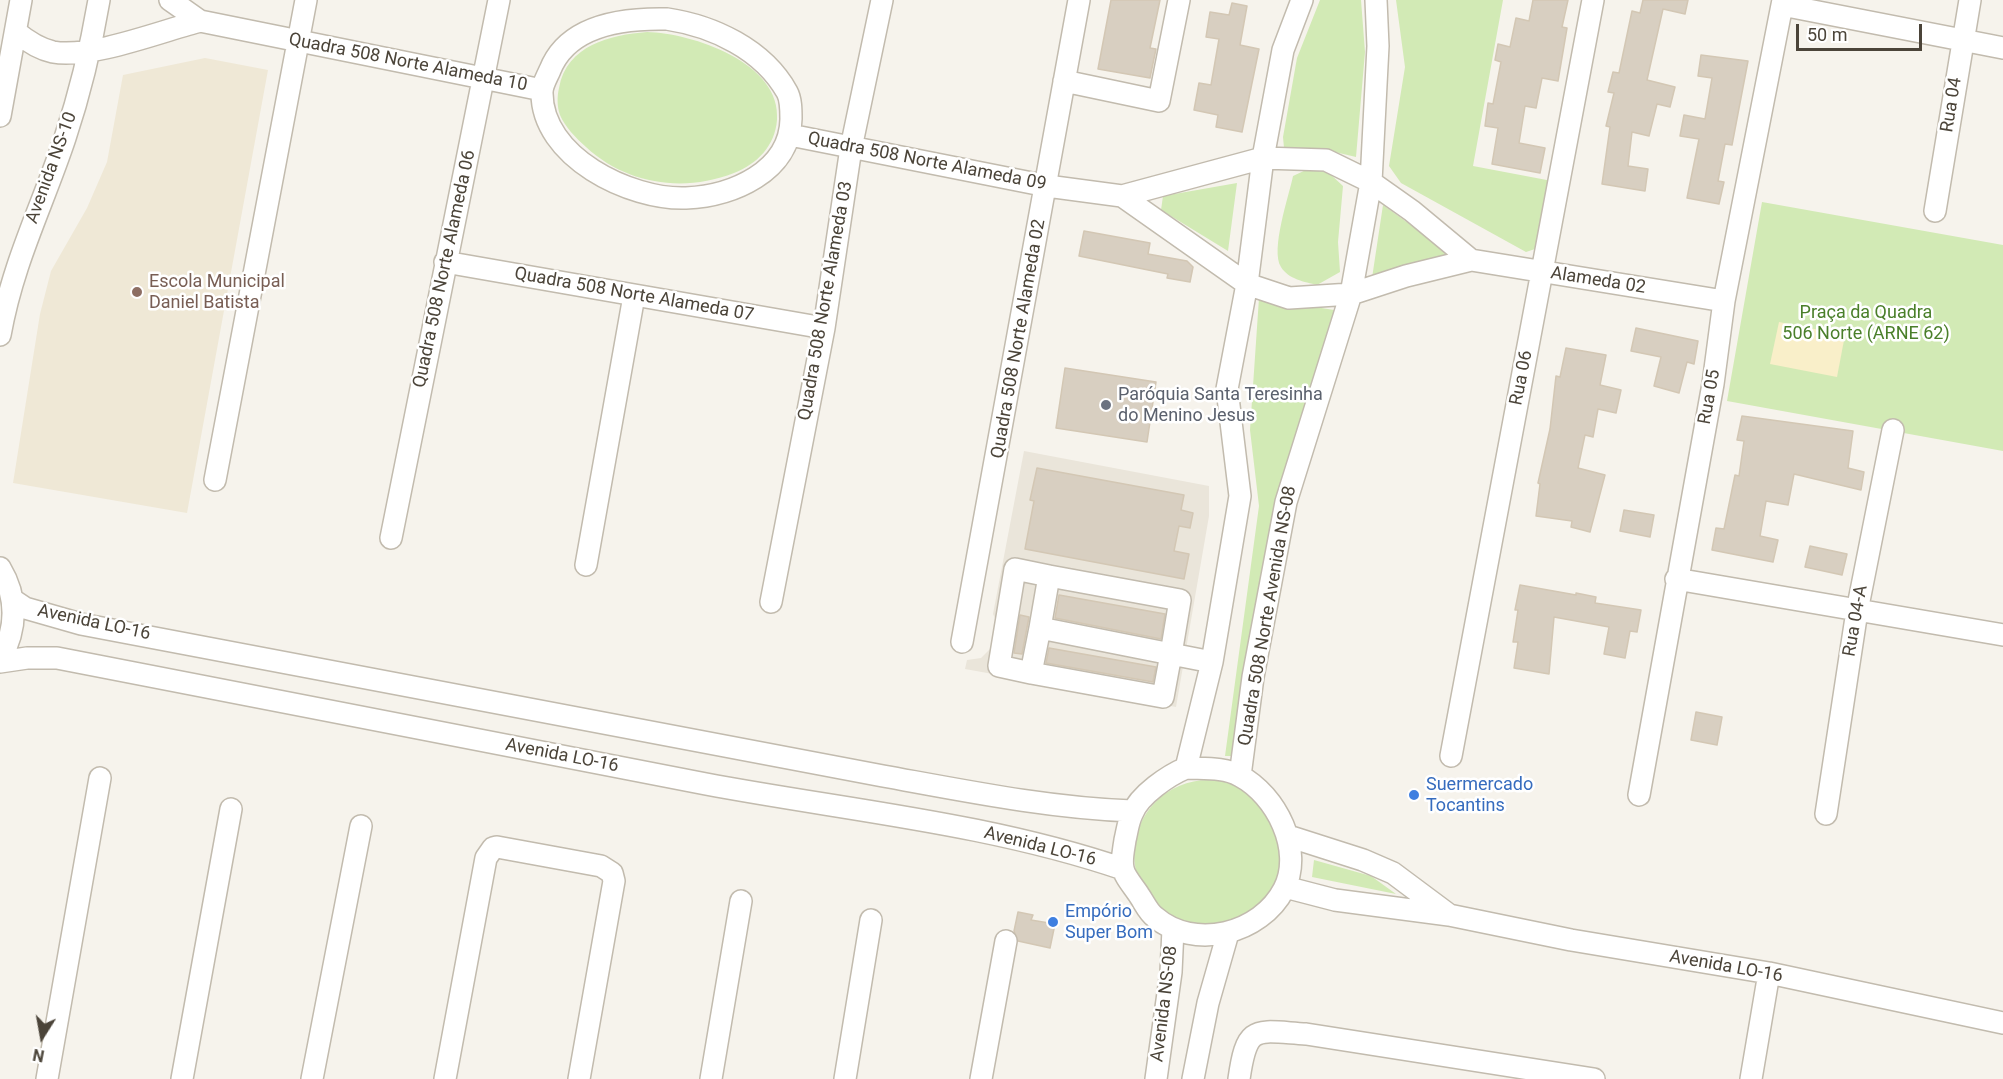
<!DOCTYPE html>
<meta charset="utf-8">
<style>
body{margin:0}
#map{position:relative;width:2003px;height:1079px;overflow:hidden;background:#f6f3ec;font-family:Roboto,sans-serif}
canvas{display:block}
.north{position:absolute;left:12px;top:1007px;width:60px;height:60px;-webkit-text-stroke:4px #fff;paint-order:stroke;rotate:191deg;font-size:16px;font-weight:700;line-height:24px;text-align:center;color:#4b4439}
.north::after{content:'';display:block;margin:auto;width:21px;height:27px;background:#4b4439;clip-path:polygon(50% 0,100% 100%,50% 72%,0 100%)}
.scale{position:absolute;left:1796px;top:24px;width:126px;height:27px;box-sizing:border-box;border:3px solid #4b4439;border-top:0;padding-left:8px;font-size:18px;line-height:21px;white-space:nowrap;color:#4b4439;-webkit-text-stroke:4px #fff;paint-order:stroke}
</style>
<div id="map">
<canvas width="2003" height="1079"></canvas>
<div class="north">N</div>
<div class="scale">50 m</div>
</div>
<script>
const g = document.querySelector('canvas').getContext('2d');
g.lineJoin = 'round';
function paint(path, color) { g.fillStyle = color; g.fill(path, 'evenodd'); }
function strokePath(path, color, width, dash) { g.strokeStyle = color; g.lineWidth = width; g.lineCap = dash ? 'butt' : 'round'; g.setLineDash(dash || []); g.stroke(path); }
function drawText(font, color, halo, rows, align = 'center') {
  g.font = font + ' Roboto,sans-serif'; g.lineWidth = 5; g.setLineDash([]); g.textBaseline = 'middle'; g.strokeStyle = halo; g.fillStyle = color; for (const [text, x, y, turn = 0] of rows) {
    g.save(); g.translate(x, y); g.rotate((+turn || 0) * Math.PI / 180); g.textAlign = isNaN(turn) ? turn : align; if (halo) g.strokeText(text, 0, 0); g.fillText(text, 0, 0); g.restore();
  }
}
const residential = new Path2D(`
 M1024 451 1209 486V516L1176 707 965 669 967 660 981 658 994 645 998 625 993 614Z`);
const education = new Path2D(`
 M205 58 268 70 187 513 13 483 40 314 51 271 87 208 107 162 123 75Z`);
const green = new Path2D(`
 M1320 0H1361L1365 52 1356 157 1318 148H1284L1283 137 1297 58Z
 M1396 0H1503L1473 166 1552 181 1538 248 1526 252 1401 183 1389 166 1405 67Z
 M647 32C692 33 782 63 777 120 775 146 757 164 734 173 683 193 626 184 586 147 576 138 565 127 560 115 557 107 557 96 559 88 567 45 610 35 647 32Z
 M1308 169 1329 173 1343 186 1338 242 1340 272 1317 285C1305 282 1288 279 1281 267 1270 250 1289 196 1293 176Z
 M1237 183 1228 251 1161 210 1163 196Z
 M1762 202 2003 245V451L1727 401Z
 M1383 205 1454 256 1372 278Z
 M1259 298 1334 310 1323 365 1273 509 1235 756H1225L1259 506 1250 430Z
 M1134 854a74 74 0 1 1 148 0a74 74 0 1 1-148 0Z
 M1314 860 1371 876 1396 894 1312 877Z`);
const sand = new Path2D(`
 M1779 322 1845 335 1837 377 1770 364Z`);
const building = new Path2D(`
 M1111 0H1160L1150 48 1156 49 1150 78 1098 69Z
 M1533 0H1568L1562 27 1567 28 1558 81 1542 78 1536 108 1525 106 1519 143 1545 148 1540 173 1492 164 1498 128 1485 126 1488 103 1493 104 1501 62 1495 60 1498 44 1510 47 1516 18 1529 21Z
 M1643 0H1688L1685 14 1663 9 1647 80 1675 87 1670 107 1657 104 1649 136 1632 132 1628 166 1648 169 1645 191 1602 184 1610 127 1606 126 1614 93 1608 92 1613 72 1619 73 1632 11 1640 13Z
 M1232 3 1247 6 1240 45 1259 49 1242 132 1216 127 1218 115 1194 110 1199 83 1211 85 1219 39 1206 37 1210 12 1229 15Z
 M1701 55 1748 61 1732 145 1725 144 1718 181 1724 182 1719 204 1687 198 1699 139 1680 136 1684 115 1705 119 1712 78 1698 76Z
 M1084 231 1150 243 1148 254 1187 261 1193 267 1190 282 1167 278 1168 274 1079 256Z
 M1636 328 1698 341 1694 364 1687 362 1679 393 1654 386 1661 357 1631 351Z
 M1566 348 1606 355 1600 385 1621 390 1616 413 1598 409 1593 437 1585 435 1578 468 1605 475 1590 532 1571 527 1572 521 1536 516 1540 484 1538 483 1550 429 1556 376 1560 377Z
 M1065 368 1156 382 1147 442 1056 428Z
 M1742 416 1853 431 1848 468 1864 472 1861 490 1794 474 1788 505 1766 501 1760 536 1778 540 1773 562 1712 550 1716 528 1724 529 1735 475 1739 476 1744 441 1737 440Z
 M1037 468 1184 495 1181 510 1193 513 1190 528 1179 526 1174 551 1189 554 1184 579 1025 549 1034 501 1030 500Z
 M1624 510 1654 515 1650 537 1620 531Z
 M1810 546 1847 554 1842 575 1805 567Z
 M1520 585 1576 595V593L1596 597 1595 603 1641 610 1637 632 1630 631 1625 658 1604 654 1609 627 1554 617 1549 674 1514 668 1518 642H1513L1518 610H1515Z
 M1059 595 1165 614 1161 639 1055 618Z
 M1020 615 1029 617 1022 654 1014 653Z
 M1049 648 1156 667 1153 682 1046 663Z
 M1696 712 1722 717 1717 745 1691 740Z
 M1018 912 1033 915 1031 920 1055 924 1050 948 1018 941 1014 931Z`);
const minor = new Path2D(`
 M170 0 200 21 542 90
 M1782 5 2003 48
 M667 19C713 26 763 49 787 92 791 99 791 110 791 119 790 172 732 196 686 198 630 200 541 157 542 92 542 85 547 77 550 70 568 24 624 18 667 19Z
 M16 32C27 41 39 49 53 52 90 59 162 31 200 21
 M1064 81 1159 101 1179 0
 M0 116 21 0
 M790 135 1047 186 1122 196 1263 158 1326 160 1371 182 1412 211 1471 260
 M1122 196 1247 284 1289 298 1351 294 1406 276 1471 260 1724 301
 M1935 211 1970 0
 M445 262 824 328
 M0 335C13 262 42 207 65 138 80 93 91 47 99 0
 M215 480 306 0
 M391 538 499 0
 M586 565 634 296
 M0 568C18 598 17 629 0 660
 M1049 576 1180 600 1171 654 1040 628Z
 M1676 579 2003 635
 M13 600 25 608 81 624 883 776C966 791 1049 808 1132 811
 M771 602 824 328 851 148 882 0
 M1040 628 1031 673 1163 697 1171 654 1212 662
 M962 642 1079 0
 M0 662 27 658H57C273 700 489 743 706 784 844 810 988 823 1123 869
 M1031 673 999 666 1015 569 1049 576
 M1451 756 1593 0
 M1186 768 1212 662 1240 496 1227 389 1247 284 1263 158 1283 50 1302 0
 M1186 768C1203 769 1225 767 1240 776 1276 795 1304 850 1284 889 1261 934 1194 951 1155 917 1148 912 1144 902 1139 895 1134 887 1124 876 1123 868 1121 859 1124 848 1125 840 1127 832 1128 822 1132 814 1139 795 1169 775 1186 768Z
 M1240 776 1253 677 1286 502 1351 294 1371 182 1378 46 1376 0
 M1639 795 1713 384 1724 301 1783 0
 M1826 814 1857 611 1893 430
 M1288 836 1363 860 1393 873 1448 914
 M1285 887 1335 900 1449 915 1571 940 1769 973 2003 1023
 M47 1079 100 778
 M182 1079 231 809
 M312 1079 361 826
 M445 1079 486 858 493 848 497 847 601 866 612 873 614 881 579 1079
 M711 1079 741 901
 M845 1079 871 920
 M981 1079 1006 941
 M1156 1079 1171 972 1173 929
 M1193 1079 1208 1003 1228 933
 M1239 1079C1247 1023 1255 1031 1306 1034L1594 1079
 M1751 1079 1769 973`);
const markers = [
 [137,292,6,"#8d6e63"],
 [1106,405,6,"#6b7280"],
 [1414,795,6,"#3f7fe0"],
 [1053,922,6,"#3f7fe0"]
];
const streetNames = [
 ["Quadra 508 Norte Alameda 10",408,63,11],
 ["Rua 04",1952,105,-81],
 ["Quadra 508 Norte Alameda 09",927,162,11],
 ["Avenida NS-10",52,168,-70],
 ["Quadra 508 Norte Alameda 06",445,269,-78],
 ["Alameda 02",1598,281,9],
 ["Quadra 508 Norte Alameda 07",634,295,10],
 ["Quadra 508 Norte Alameda 03",826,301,-80],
 ["Quadra 508 Norte Alameda 02",1019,339,-80],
 ["Rua 06",1522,378,-79],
 ["Rua 05",1710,397,-80],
 ["Quadra 508 Norte Avenida NS-08",1268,616,-80],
 ["Rua 04-A",1856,621,-80],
 ["Avenida LO-16",94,623,12],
 ["Avenida LO-16",562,756,11],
 ["Avenida LO-16",1040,847,14],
 ["Avenida LO-16",1726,967,10],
 ["Avenida NS-08",1165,1004,-83]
];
const educationNames = [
 ["Escola Municipal",149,282],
 ["Daniel Batista",149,303]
];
const parkNames = [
 ["Praça da Quadra",1866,313],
 ["506 Norte (ARNE 62)",1866,334]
];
const worshipNames = [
 ["Paróquia Santa Teresinha",1118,395],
 ["do Menino Jesus",1118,416]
];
const shopNames = [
 ["Suermercado",1426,785],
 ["Tocantins",1426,806],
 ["Empório",1065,912],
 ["Super Bom",1065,933]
];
paint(residential, '#eae5da');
paint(education, '#efe8d6');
paint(green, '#d2eab5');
paint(sand, '#f9efc9');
paint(building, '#d8cfc1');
strokePath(building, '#d3c7b4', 1.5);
strokePath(minor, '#c2bbae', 24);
strokePath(minor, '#fff', 21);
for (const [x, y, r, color] of markers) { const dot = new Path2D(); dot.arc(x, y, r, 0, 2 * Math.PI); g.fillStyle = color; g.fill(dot); strokePath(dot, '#fff', 2); }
drawText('18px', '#4b4439', '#fff', streetNames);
drawText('18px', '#785e54', '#fff', educationNames, 'left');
drawText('18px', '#4a7f2a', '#fff', parkNames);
drawText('18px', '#5b616d', '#fff', worshipNames, 'left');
drawText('18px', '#366cbe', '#fff', shopNames, 'left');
</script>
